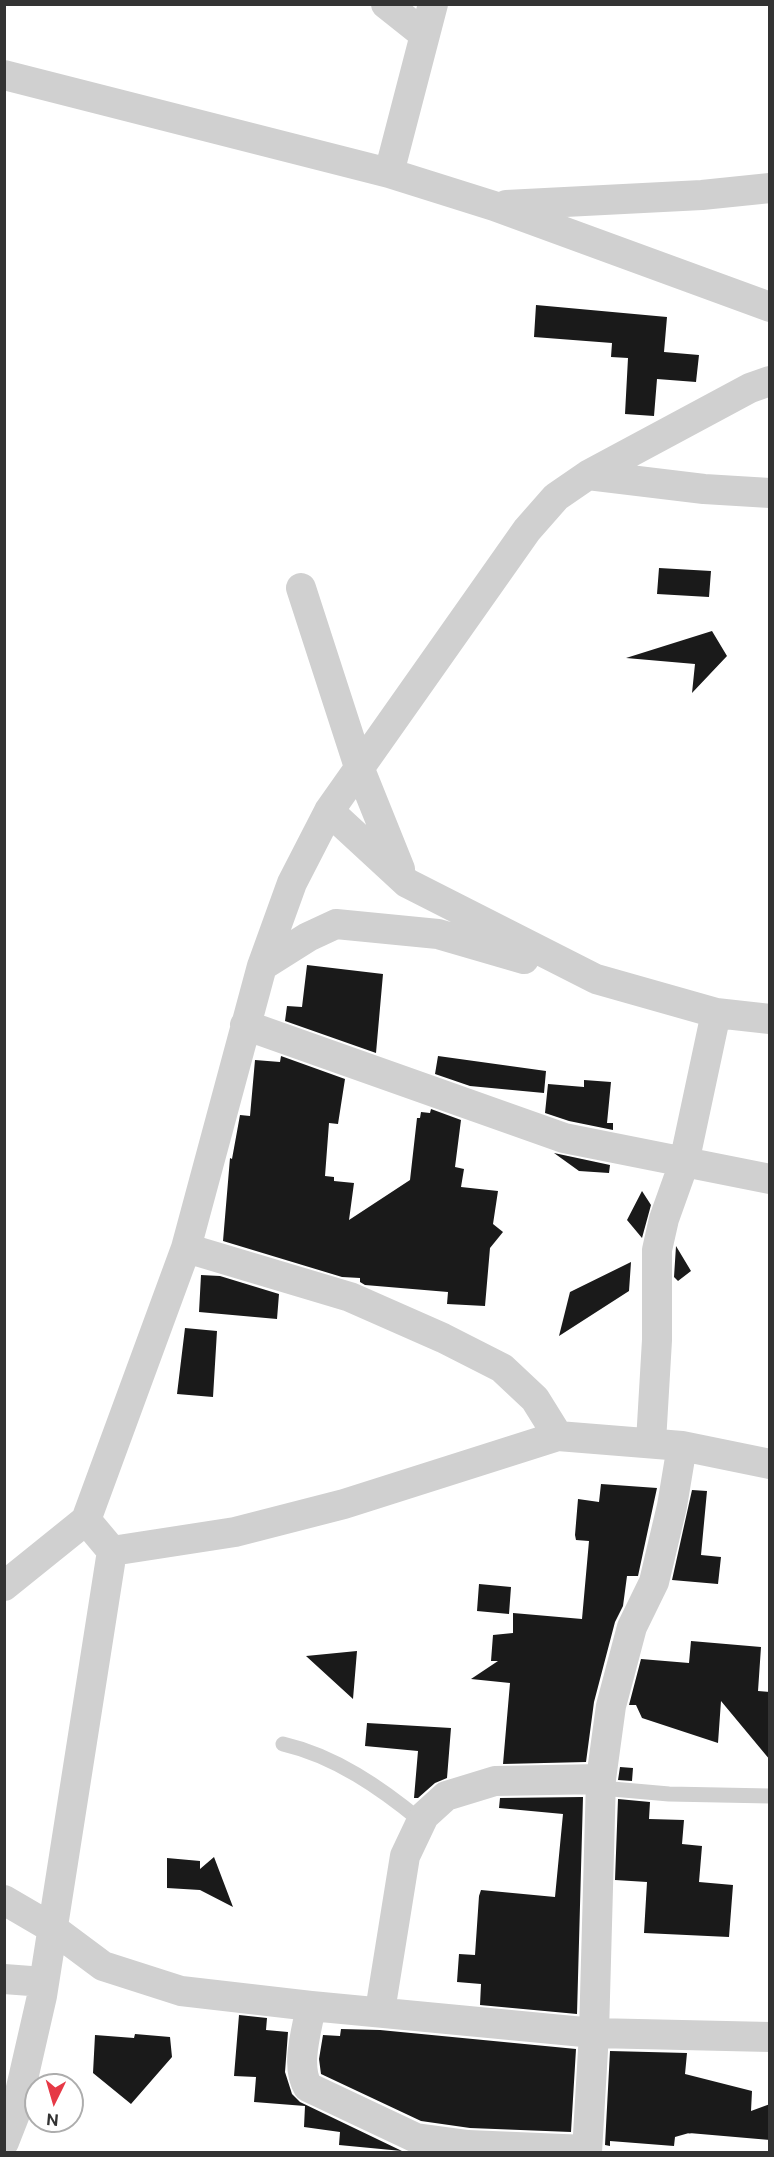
<!DOCTYPE html>
<style>
body{margin:0}
#map{position:relative;width:774px;height:2157px;overflow:hidden;background:#fff;font-family:"Public Sans",sans-serif}
canvas{display:block}
.frame{position:absolute;inset:0;border:6px solid #333;pointer-events:none}
.north{position:absolute;left:24px;top:2073px;width:60px;height:60px;box-sizing:border-box;background:#fff;border:2px solid #adadad;border-radius:50%;rotate:185deg;font-size:16px;font-weight:700;line-height:24px;text-align:center;color:#333}
.north::after{content:'';display:block;margin:auto;width:21px;height:27px;background:#e63946;clip-path:polygon(50% 0,100% 100%,50% 72%,0 100%)}
</style>
<div id="map">
<canvas width="774" height="2157"></canvas>
<div class="frame"></div>
<div class="north">N</div>
</div>
<script>
const g = document.querySelector('canvas').getContext('2d');
g.lineJoin = 'round';
function paint(path, color) { g.fillStyle = color; g.fill(path, 'evenodd'); }
function strokePath(path, color, width, dash) { g.strokeStyle = color; g.lineWidth = width; g.lineCap = dash ? 'butt' : 'round'; g.setLineDash(dash || []); g.stroke(path); }
const building = new Path2D(`
 M536 305 667 317 664 352 699 355 696 382 657 379 654 416 625 414 628 358 611 357 612 343 534 337Z
 M659 568 711 571 709 597 657 594Z
 M712 631 727 656 692 693 695 664 626 658Z
 M307 965 383 974 376 1053 285 1021 287 1006 302 1007Z
 M281 1056 345 1079 338 1124 329 1123 325 1176 334 1177V1181L354 1183 349 1220 410 1180 417 1118H420L421 1112 430 1113 431 1109 461 1120 455 1167 464 1169 461 1187 498 1191 493 1224 503 1232 490 1248 485 1306 447 1304 448 1292 365 1285 360 1282V1278L342 1277 223 1241 230 1158 232 1159 240 1115 250 1116 255 1060 280 1062Z
 M438 1056 546 1071 544 1093 470 1086 435 1074Z
 M584 1080 611 1082 607 1123H613V1130L569 1121 545 1113 548 1084 584 1087Z
 M554 1153 610 1165 609 1173 579 1171Z
 M642 1191 651 1205 642 1238 627 1220Z
 M676 1246 691 1271 678 1281 674 1277Z
 M631 1262 629 1291 559 1336 570 1292Z
 M201 1275 220 1276 279 1294 277 1319 199 1312Z
 M185 1328 217 1331 213 1397 177 1394Z
 M601 1484 657 1488 638 1576H627L623 1606 615 1622 594 1702 586 1762 503 1764 510 1683 471 1679 498 1661H491L493 1635 513 1633V1613L582 1619 589 1541 576 1540 575 1535 578 1499 599 1502Z
 M692 1490 707 1491 701 1555 721 1557 718 1584 672 1580Z
 M479 1584 511 1587 509 1614 477 1611Z
 M691 1641 761 1647 758 1691 770 1692V1760L721 1701 718 1743 642 1718 636 1705H629L641 1659 689 1663Z
 M357 1651 353 1699 306 1656Z
 M367 1723 451 1728 447 1778 435 1783 418 1798H414L418 1751 365 1746Z
 M620 1767 633 1768 632 1781 618 1780Z
 M583 1797 577 2014 480 2005 481 1984 457 1982 459 1954 475 1955 479 1896 481 1890 555 1897 563 1814 499 1808 500 1798Z
 M618 1799 650 1802 649 1819 684 1820 682 1844 702 1846 699 1882 733 1885 729 1937 644 1933 647 1882 615 1880Z
 M214 1857 233 1907 200 1890 167 1888V1858L200 1861V1869Z
 M239 2015 267 2018 266 2030 288 2032 285 2072 292 2094 300 2102 402 2151 339 2145 340 2132 304 2127 305 2106 254 2102 256 2077 234 2076Z
 M341 2029 380 2030 576 2049 571 2132 470 2128 421 2121 321 2074 319 2059 323 2035 340 2036Z
 M135 2034 170 2037 172 2057 131 2104 93 2073 95 2035 134 2038Z
 M610 2051 687 2053 685 2074 752 2091 751 2111 770 2104V2140L689 2133 696 2131 675 2137 674 2146 610 2141V2146L605 2145Z`);
const service = new Path2D(`
 M283 1744C335 1756 381 1788 421 1821
 M601 1788 669 1794 770 1796`);
const minor = new Path2D(`
 M386 4 425 35
 M4 75 389 173 494 206 770 307
 M389 173 433 4
 M506 205 702 195 770 188
 M588 475 750 388 770 381
 M301 588 359 767 400 869
 M329 811 407 883 596 979 716 1013 770 1019
 M262 966 308 937 336 924 438 934 524 959
 M245 1025 564 1138 770 1179
 M186 1248 350 1297 443 1338 502 1368 535 1399 558 1436
 M651 1442 657 1340V1250L664 1219 684 1163 716 1013
 M86 1520 112 1551 235 1532 344 1504 558 1436 682 1446 770 1464
 M4 1586 86 1520 186 1248 262 966 292 883 329 811 527 530 556 497 588 475 704 489 770 493
 M4 1900 52 1928 103 1966 181 1991 311 2006 594 2033 770 2037
 M4 1979 44 1982
 M311 2006C307 2030 295 2066 308 2087L416 2138 468 2145 587 2150
 M380 2011 405 1856 424 1816 446 1796 495 1781 601 1779
 M4 2142 15 2114 42 1996 112 1551
 M587 2152 594 2033 601 1779 611 1706 632 1627 654 1582 672 1506 682 1446`);
paint(building, '#1a1a1a');
strokePath(service, '#d0d0d0', 15);
strokePath(minor, '#d0d0d0', 30);
</script>
